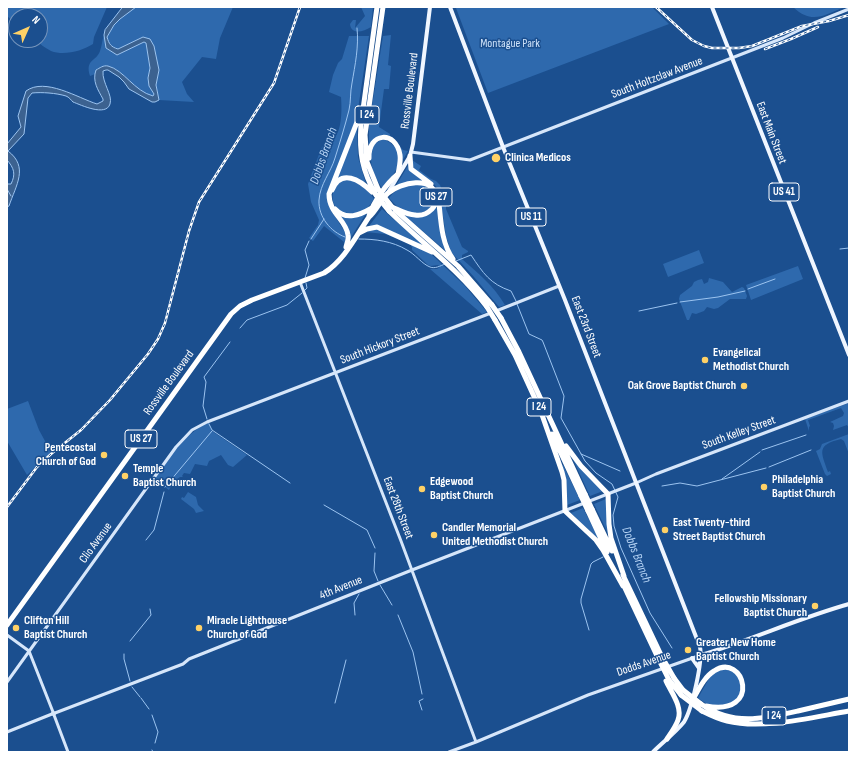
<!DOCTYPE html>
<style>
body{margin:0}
#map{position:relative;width:856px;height:759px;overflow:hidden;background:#1b4f8f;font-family:"Sofia Sans Condensed",sans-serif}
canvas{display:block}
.frame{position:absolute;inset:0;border:8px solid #fff;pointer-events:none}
.north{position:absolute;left:8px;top:8px;width:40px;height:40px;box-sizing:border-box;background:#1b4f8f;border:1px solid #7695bc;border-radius:50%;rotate:45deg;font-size:11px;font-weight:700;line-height:16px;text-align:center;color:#fff}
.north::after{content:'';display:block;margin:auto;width:14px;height:18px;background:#ffd166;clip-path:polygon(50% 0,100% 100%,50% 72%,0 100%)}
</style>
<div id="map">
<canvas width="856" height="759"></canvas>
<div class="frame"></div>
<div class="north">N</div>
</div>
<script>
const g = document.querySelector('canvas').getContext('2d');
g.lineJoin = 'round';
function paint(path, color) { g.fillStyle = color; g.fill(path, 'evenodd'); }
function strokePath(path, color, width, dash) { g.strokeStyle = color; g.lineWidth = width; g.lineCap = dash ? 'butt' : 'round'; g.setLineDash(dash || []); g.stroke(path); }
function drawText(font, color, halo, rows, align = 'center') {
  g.font = font + ' "Sofia Sans Condensed",sans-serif'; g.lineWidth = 3; g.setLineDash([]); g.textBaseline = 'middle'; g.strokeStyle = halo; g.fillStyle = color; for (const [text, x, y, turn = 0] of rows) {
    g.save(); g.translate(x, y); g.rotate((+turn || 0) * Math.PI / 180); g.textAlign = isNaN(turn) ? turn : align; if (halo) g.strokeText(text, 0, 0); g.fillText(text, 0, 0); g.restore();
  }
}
const green = new Path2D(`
 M7 7H107L94 37 93 44C82 51 64 56 51 51 45 48 40 44 36 40H40V16H16V24L7 16Z
 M136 7H233L220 38 216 59 202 57 182 82 187 94 194 102 159 100 156 85 154 46 143 37 118 49C111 47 109 44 107 37L114 25 120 19Z
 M361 7H373L371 27C363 32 351 35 350 24L353 20H356L355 28 365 16Z
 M458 7H652L669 24 488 93 456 8Z
 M793 7H845C824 15 812 25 793 7Z
 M104 35 106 48 117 55 144 42 146 43 150 69 148 78 149 86 154 94 153 96C134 91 124 70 108 66 104 65 100 68 96 70L95 74 90 76C85 59 96 62 100 51 102 46 102 40 104 35Z
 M391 35 388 65 391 66 389 89H384L379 127 390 134V136L403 150 408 151 400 165V150L386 136 369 147V125L383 36Z
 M349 36H369L357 116 327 196 330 209 347 235 344 248V242L324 226 313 241 309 238 318 225 319 220 311 202 308 184 321 149 324 144C343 142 342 111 341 97L329 92 333 75 338 63 342 59Z
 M357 127 358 157 366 184 361 181 337 178Z
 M382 139C395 143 402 153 397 167 395 174 387 182 382 188 373 173 368 163 373 145Z
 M412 160 421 166 419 170 431 179 436 181 440 185 446 201V209L462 247 468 251V252L462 255V259C478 273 494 286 505 305L499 307 474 277 451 252 446 236 439 190 433 183 414 169Z
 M409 164 422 180 421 182 394 189Z
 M347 179C360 183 366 187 374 199 371 203 368 209 363 211 361 213 357 213 354 213 330 219 324 185 347 179Z
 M421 184C451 198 425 223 400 209 396 206 393 202 389 198 398 186 408 185 421 184Z
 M435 207 439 209 447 252 403 214 417 216Z
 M382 209 423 245 422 246 377 225 369 226Z
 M367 212 348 242 349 237 340 219 342 216Z
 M376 228 430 253 465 286 487 312 482 314 430 269H437L440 267 438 265 431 266 428 265 412 250V247L410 244 385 234 365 232Z
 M699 250 704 263 668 277 663 264Z
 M798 266 803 279 751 300 746 285Z
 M709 278 723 282 732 292 742 287 744 288 747 296 746 299H730L718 308 714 309 707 307 704 311 696 314 692 313 689 320H687L679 299 680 295 692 286 694 282 698 280 702 279 704 284 708 282Z
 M28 401 39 430 51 452 27 475 7 441V409Z
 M849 403V428L847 425 833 430 834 426 833 423 830 422 843 416 844 413 841 408 808 420 810 426 809 427V431L805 419Z
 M209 422 212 431 247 455 233 467 228 465 221 455 209 461 207 466 195 464 190 474 184 473 182 476 183 477H180L170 484 171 486 169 490 155 480V479C170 457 184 434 209 422Z
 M849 434V454L844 441 841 439C816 445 821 452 828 472L830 471 831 474 827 476 825 474 816 451 820 449 822 444Z
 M571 455 603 491 590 496Z
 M562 465H563L580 500 567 505 566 479Z
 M188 492 196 497 198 505 204 511 196 513 194 509 181 499 182 497 184 498Z
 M606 499 610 538 594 504Z
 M583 508 598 537 597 538 571 513Z
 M721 669 731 670 739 678C740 683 742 690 740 694 736 703 724 707 715 706 709 706 702 701 698 698L711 675Z`);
const water = new Path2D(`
 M123 7H136L120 19 114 25 107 37C109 44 111 47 118 49L143 37 150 39 154 46 159 70 156 85 159 100 155 102H152L129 89 124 82 119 77 108 70H106L103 71C102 83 113 95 110 104 106 117 81 105 73 102 71 100 69 97 66 96 56 93 42 92 32 93L28 98 24 134 8 151C29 167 16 185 9 206L7 207V184H11C16 174 14 168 7 160V144L21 127 18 116 26 91C45 77 78 98 97 104L103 101V99C98 90 92 81 96 70 100 68 103 65 108 66 124 70 134 91 153 96L154 94 149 86 148 78 150 68 146 43 144 42 117 55 106 48 104 35 105 30Z`);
const stream = new Path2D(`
 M7 189 11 196
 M345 237C331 232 318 217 319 200 320 184 331 172 335 158 340 142 345 126 349 110 351 102 350 92 352 83 355 65 359 47 357 28
 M311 239 324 219
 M359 239C375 239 392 241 407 250 415 254 422 264 430 267 435 269 440 266 445 264
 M840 249 849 248
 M456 261 471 255C483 273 490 284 511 291L516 301
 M305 278 309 265 305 250 309 241
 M748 289 775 279
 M304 291 307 288 306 283
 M680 302 718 297 745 291
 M517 304 529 334 542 340 543 342 564 396 561 418 585 461 596 473 612 484 618 497 613 515 614 526 621 548 650 613 672 648
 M639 311 677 303
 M240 328 247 320 287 305 302 293
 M207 419 203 406 206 382 204 377 230 342
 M209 424 212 430 290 483
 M762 450 806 435
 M581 454 620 471
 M769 467 811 450
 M722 479 760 452
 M662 486 680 483 697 486 766 468
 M165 487 212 431
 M324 505 367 530 375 548
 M146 540 154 530 164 492
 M375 553 374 571 378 581
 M380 585 392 605
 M355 615 354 603 359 594
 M398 615 413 652 422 694
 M589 630 581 603V599L591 564 593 562 603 557
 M130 641 151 615 150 609
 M124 654V659L130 681
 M132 687 140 697
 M141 698 149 709
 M335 703 346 660
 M422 710 419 701 423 699
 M152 715 158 732 155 743
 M152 750 153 752`);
const secondary = new Path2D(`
 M411 152 470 160 783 38 814 23 849 9
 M300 282 401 541 476 742
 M496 311 559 286
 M7 635 29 651 53 712
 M7 682 176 447 192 430 207 422 491 313
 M55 713 183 664 189 659 412 570 636 483 656 474 849 401
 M54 715 55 713 53 712 52 714 54 715 68 752
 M7 732 52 714
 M449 752 476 742 588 695 701 655`);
const primary = new Path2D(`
 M450 7 503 147 565 300 700 647C703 661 692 709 684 722 675 733 663 742 653 752
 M712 7 849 355
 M389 191 410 156 413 144 430 7
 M701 655C751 640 799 618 849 604
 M692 658 699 668`);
const highway = new Path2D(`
 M410 156 411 169 431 184
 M369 158C368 132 396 130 400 155 401 161 399 168 398 174 387 183 373 202 369 216
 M378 189 367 162 365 135 383 7
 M332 190C341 168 360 180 372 192
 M376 195C362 171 359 153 361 124L377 7
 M438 195C441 216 440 241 453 259
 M335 209C346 221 360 215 372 208
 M395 210 458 266 492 305
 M389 211C422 243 459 270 487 307
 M359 233 367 229 377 227 432 252
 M346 247C347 243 349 239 348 235 346 219 329 214 329 194L359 117
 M501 318 519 352 585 494
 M495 320 515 355 542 414
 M541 412 562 472 564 480 565 511 596 540 603 550 623 586
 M552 434 581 496
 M566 446 581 466 608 494 609 524 611 538 624 576
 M592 509 612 551
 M588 511 607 552
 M623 575 662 657
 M623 584 658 658
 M7 625 231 314 240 306 252 300 324 273C344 261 356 236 369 217 377 210 381 199 388 193 400 183 434 174 436 198 436 203 435 206 432 209 427 214 421 216 415 215 407 215 399 210 392 207
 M674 678 683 690
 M669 680 681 695
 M666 681C671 692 683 707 678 720 676 726 671 733 667 739
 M692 701C698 691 704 677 714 671 744 651 763 717 706 706
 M701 704C733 726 763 719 798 711 815 707 832 703 849 699
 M702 711C710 715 718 719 727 721 763 730 813 717 849 711`);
const rail = new Path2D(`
 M656 7 692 40 704 46 712 48H739L752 46 802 26 829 21 849 15
 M765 49 791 39 818 27
 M7 507 37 467 51 454 81 430 110 400 148 354 158 339 165 323 189 231 199 202 274 83 300 7`);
const highwayBridge = new Path2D(`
 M378 189 392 207
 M376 195 389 211
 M492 305 501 318
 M487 307 495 320
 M585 494 592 509
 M581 496 588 511
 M662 657 674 678
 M658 658 669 680
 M683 690 701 704
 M681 695 702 711`);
const markers = [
 [496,158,5,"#ffd166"],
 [705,360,4,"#ffd166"],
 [744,386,4,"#ffd166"],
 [104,455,4,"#ffd166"],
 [125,476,4,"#ffd166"],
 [764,487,4,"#ffd166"],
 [422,489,4,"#ffd166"],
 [665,530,4,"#ffd166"],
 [434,535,4,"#ffd166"],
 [815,606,4,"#ffd166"],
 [16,628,4,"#ffd166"],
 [199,628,4,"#ffd166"],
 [688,650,4,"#ffd166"]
];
const shields = [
 [367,115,24],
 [784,192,30],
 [436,197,32],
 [531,217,30],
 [539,407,24],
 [141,439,32],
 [774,716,24]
];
const shieldNames = [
 ["I 24",367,115],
 ["US 41",784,192],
 ["US 27",436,197],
 ["US 11",531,217],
 ["I 24",539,407],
 ["US 27",141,439],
 ["I 24",774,716]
];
const parkNames = [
 ["Montague Park",510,44]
];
const streetNames = [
 ["South Holtzclaw Avenue",657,78,-21],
 ["Rossville Boulevard",410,91,-83],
 ["East Main Street",771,133,69],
 ["East 23rd Street",586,327,69],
 ["South Hickory Street",380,346,-21],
 ["Rossville Boulevard",169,383,-54],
 ["South Kelley Street",739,433,-20],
 ["East 28th Street",398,508,69],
 ["Clio Avenue",96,543,-54],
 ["4th Avenue",341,588,-22],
 ["Dodds Avenue",644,664,-19]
];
const poiNames = [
 ["Clinica Medicos",505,158],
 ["Evangelical",713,353],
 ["Methodist Church",713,367],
 ["Oak Grove Baptist Church",736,386,"right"],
 ["Pentecostal",96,448,"right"],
 ["Church of God",96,462,"right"],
 ["Temple",133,469],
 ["Baptist Church",133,483],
 ["Philadelphia",772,480],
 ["Baptist Church",772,494],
 ["Edgewood",430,482],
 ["Baptist Church",430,496],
 ["East Twenty-third",673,523],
 ["Street Baptist Church",673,537],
 ["Candler Memorial",442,528],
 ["United Methodist Church",442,542],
 ["Fellowship Missionary",807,599,"right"],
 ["Baptist Church",807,613,"right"],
 ["Clifton Hill",24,621],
 ["Baptist Church",24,635],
 ["Miracle Lighthouse",207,621],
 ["Church of God",207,635],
 ["Greater New Home",696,643],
 ["Baptist Church",696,657]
];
const waterNames = [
 ["Dobbs Branch",324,156,-71],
 ["Dobbs Branch",636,555,68]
];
paint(green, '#2e69ad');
paint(water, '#3c6290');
strokePath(water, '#9cc4f0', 1);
strokePath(stream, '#9cc4f0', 1);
strokePath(secondary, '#d6e6fa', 3);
strokePath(primary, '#f0f6ff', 4);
strokePath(highway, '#fff', 5);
strokePath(rail, '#fff', 2.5);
strokePath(rail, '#1b4f8f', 1, [3]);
strokePath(highwayBridge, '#fff', 5);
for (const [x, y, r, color] of markers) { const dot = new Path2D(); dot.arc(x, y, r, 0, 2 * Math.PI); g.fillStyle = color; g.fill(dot); strokePath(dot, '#1b4f8f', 1.5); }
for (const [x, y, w] of shields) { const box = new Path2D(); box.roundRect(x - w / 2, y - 9, w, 18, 3); g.fillStyle = '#1b4f8f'; g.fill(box); strokePath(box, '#fff', 1); }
drawText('bold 11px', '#fff', null, shieldNames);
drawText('12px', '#cfe3fa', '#1b4f8f', parkNames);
drawText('12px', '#fff', '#1b4f8f', streetNames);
drawText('bold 12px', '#fff', '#1b4f8f', poiNames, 'left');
drawText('italic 13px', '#b5d3f5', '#1b4f8f', waterNames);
</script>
